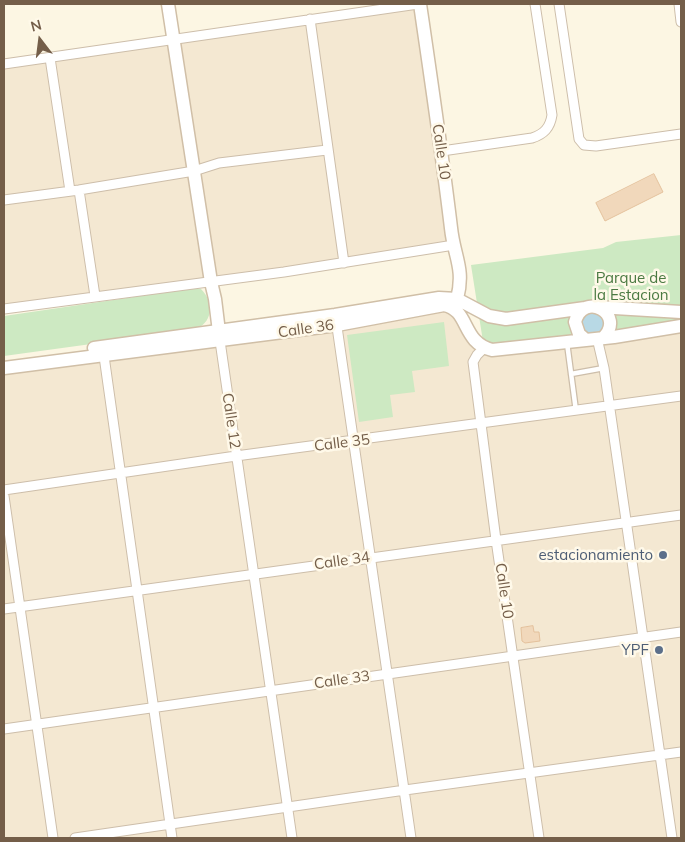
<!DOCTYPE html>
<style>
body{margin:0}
#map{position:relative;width:685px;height:842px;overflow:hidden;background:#fcf6e3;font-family:Mulish,sans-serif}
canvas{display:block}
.frame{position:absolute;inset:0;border:5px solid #745e49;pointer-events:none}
.north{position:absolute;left:15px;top:15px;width:50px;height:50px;-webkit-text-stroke:4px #fff9e9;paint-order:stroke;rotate:345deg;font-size:14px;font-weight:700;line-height:20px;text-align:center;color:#745e49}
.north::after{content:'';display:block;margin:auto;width:18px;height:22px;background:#745e49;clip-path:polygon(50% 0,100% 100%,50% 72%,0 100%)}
</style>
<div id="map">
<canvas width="685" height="842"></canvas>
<div class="frame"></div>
<div class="north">N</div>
</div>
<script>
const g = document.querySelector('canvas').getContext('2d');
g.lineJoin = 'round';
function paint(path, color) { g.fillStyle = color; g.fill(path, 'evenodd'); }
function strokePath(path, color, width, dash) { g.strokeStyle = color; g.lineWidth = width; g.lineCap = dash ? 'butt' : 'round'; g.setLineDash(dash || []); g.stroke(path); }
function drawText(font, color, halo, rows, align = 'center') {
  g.font = font + ' Mulish,sans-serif'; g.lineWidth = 5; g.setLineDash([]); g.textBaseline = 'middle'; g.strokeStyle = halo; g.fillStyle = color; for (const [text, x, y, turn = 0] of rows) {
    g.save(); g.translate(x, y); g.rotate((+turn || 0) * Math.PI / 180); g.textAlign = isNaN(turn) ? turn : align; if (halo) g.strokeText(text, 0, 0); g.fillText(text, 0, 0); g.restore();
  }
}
const residential = new Path2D(`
 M418 4 454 245 4 309V64Z
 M444 305 479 345 681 326V838H4V368Z`);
const green = new Path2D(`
 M681 235V326L484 348 471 265 603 248 616 242Z
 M195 288 201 289C215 303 213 324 193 330L4 356V316Z
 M444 322 449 366 412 371 415 392 390 395 393 417 359 422 347 335Z`);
const water = new Path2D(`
 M582 323a11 11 0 1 1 22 0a11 11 0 1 1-22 0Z`);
const building = new Path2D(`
 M654 174 663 192 605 221 596 203Z
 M533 626 534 632H539L540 641 525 643 522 641 521 628Z`);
const lane = new Path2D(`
 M567 343 576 411
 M571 374 604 368`);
const street = new Path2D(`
 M559 4 579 139 584 145 596 146 681 134
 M679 4 681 22
 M310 19 344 263
 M50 58 70 191
 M4 64 418 4
 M442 151 532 138C544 134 550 128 552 115L535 4
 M79 190 95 296
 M4 200 79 190 194 171 219 163 327 150
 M4 309 284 272 454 245
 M336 320 411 838
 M597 338 604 368 672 838
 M220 341 292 838
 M484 348 477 355 473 362 496 540 539 838
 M103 349 172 838
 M4 490 236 456 681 396
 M4 496 53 838
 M4 609 681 515
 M4 729 681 632
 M75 838 405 790 681 752`);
const secondary = new Path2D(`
 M168 4 211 282 215 299 220 340
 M420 4C431 79 442 153 451 228 454 257 465 268 457 299
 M598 307 681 312
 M586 340 579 334 575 322C583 290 627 314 603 338
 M94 348 335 315 439 298 457 299 489 316 506 319 585 308
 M4 368 337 325 444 305C470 310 461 342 492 350L614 337 681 326`);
const markers = [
 [663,555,5,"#5c6f8a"],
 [659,650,5,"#5c6f8a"]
];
const streetNames = [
 ["Calle 10",441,152,82],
 ["Calle 36",306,329,-8],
 ["Calle 12",231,421,82],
 ["Calle 35",342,443,-7],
 ["Calle 34",342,561,-8],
 ["Calle 10",504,591,82],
 ["Calle 33",342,680,-8]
];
const parkNames = [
 ["Parque de",631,278],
 ["la Estacion",631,295]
];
const serviceNames = [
 ["estacionamiento",653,555],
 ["YPF",649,650]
];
paint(residential, '#f4e8d2');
paint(green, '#cde9c2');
paint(water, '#b8d9e5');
strokePath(water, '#9ec7d7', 1);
paint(building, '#f1d8bb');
strokePath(building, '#e4c19c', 1);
strokePath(lane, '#cdbeaa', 7);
strokePath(street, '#cdbeaa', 11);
strokePath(secondary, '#d0bfa7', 15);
strokePath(lane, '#fff', 4.5);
strokePath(street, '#fff', 9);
strokePath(secondary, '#fff', 12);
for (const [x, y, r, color] of markers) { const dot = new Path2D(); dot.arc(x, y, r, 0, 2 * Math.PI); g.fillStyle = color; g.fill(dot); strokePath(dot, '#fff9e9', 2); }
drawText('15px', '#745e49', '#fff9e9', streetNames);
drawText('15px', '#4b7a42', '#fff9e9', parkNames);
drawText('15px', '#4e5e75', '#fff9e9', serviceNames, 'right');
</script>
